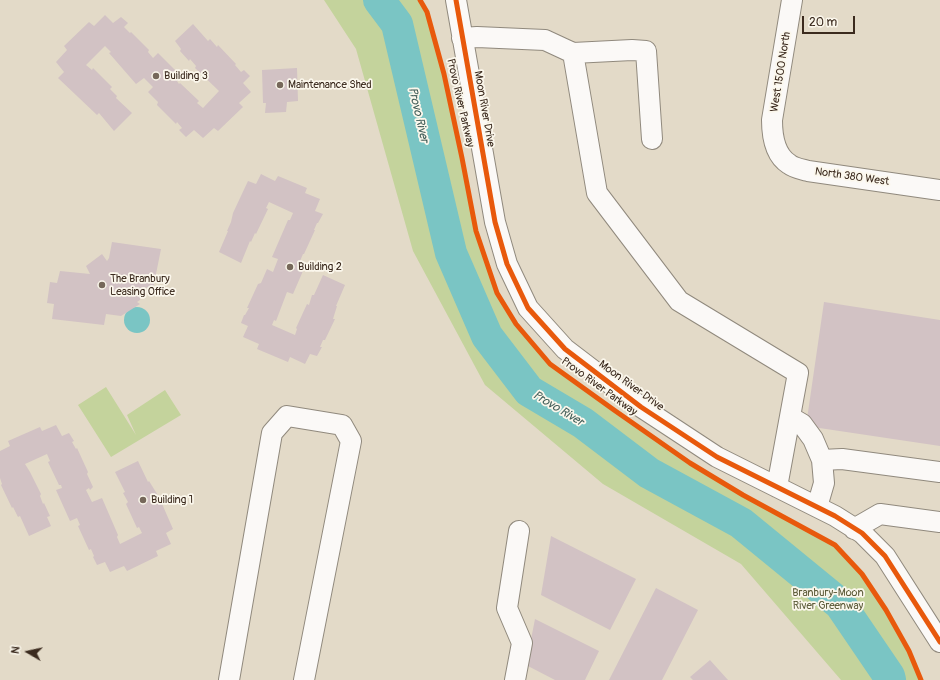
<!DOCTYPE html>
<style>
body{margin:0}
#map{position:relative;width:940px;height:680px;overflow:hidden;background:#e3dac8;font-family:Pangolin,sans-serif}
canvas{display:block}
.north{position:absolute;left:8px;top:632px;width:40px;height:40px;-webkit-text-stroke:3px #fbf7ec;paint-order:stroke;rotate:279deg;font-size:11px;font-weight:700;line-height:16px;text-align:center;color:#3b2a1e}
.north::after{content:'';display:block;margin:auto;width:14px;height:18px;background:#3b2a1e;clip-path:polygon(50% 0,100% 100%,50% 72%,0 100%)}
.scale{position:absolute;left:802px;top:16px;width:53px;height:18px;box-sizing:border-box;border:2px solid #3b2a1e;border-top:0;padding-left:5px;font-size:12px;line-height:14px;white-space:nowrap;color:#3b2a1e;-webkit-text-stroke:3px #fbf7ec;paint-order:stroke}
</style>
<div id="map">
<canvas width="940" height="680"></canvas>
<div class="north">N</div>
<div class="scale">20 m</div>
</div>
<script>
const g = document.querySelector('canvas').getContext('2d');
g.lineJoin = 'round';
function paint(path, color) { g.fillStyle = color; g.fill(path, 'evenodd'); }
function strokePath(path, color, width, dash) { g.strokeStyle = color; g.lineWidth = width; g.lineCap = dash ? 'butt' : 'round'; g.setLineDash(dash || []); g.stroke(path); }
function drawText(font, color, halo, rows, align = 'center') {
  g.font = font + ' Pangolin,sans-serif'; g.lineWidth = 3.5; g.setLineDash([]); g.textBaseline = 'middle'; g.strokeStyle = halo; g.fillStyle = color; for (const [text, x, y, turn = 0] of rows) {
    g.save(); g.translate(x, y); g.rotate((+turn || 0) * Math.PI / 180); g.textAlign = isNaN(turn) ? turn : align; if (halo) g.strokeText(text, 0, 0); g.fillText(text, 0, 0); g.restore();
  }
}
const green = new Path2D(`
 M324 0H420L427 12 462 158 476 231 497 293 516 324 550 364 614 410 689 463 743 495 835 545 862 574 886 610 909 651 921 680H841L741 564 603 484 485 385 413 251 356 49Z
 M106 387 136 435 127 415 165 390 181 415 111 457 78 405Z`);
const water = new Path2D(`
 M124 320a13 13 0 1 1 26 0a13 13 0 1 1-26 0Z`);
const river = new Path2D(`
 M379 0 397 24 451 253 487 336 529 391 583 423 649 473 741 523 840 604 889 676 890 680`);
const building = new Path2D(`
 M105 15 113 23 121 17 128 23 124 27 130 33 131 32 149 50 148 52 153 58 158 53 182 77 177 81 179 84 180 83 199 101 197 103 203 108 219 91 195 68 196 66 190 59 189 61 180 51 181 49 175 41 193 24 208 41 210 39 217 47 218 45 236 64 235 65 241 72 244 70 250 76 243 83 251 92 239 103 243 107 218 131 214 128 203 138 194 130 186 137 179 130 182 128 177 122 176 124 157 105 158 102 148 92 153 87 144 78 136 84 109 53 111 52 105 46 86 65 92 70 93 68 112 87 110 89 117 96 116 98 132 113 114 131 99 113 97 115 58 78 64 72 56 62 67 50 64 46 89 22 94 26Z
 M297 68 298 101 287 102 286 112 265 113 266 103H263L262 70Z
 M261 174 275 181 278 176 307 188 305 193 320 199 315 211 323 214 318 223H317L314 230H315L304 254H303L300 261 306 264 293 294 287 292 276 321 274 320 272 325 295 335 297 329 296 328 307 304 309 305 312 295H314L323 275 345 285 336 306H337L333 319H335L325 340H323L320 347H322L317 356 310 354 305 364 290 357 288 362 257 349 259 344 243 337 248 326 241 323 244 315H245L249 308H247L258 284 261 283 267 269 273 272 278 259 272 257 288 220H290L293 213 269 202 266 208 268 209 256 234 255 233 251 242 250 241 241 263 219 252 228 231H227L231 222 233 213 248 181 256 184Z
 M112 242 161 249 153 289 142 287 140 300 137 302 140 304 121 316 106 314 104 325 52 319 54 304 47 303 50 282 57 283 60 271 90 274 86 266 102 254 107 261 109 258Z
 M824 302 940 320V446L806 426Z
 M56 425 62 436 69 433 74 441 72 442 76 449 77 448 88 472 87 474 93 487 90 490 89 488 86 490 92 502 102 498 118 535 117 537 120 544 142 533 139 527 137 528 126 504 128 502 123 493 125 492 115 472 138 461 148 482 149 481 159 497 173 529 166 533 171 544 156 551 158 556 127 571 124 566 110 572 105 562 97 565 93 557 94 556 91 549 89 550 78 526 80 525 77 518 70 521 56 490 62 488 61 485H59L48 462 50 461 47 454 25 464 30 472 41 494 40 496 43 504 44 503 50 516 47 517 51 526 29 536 20 516 18 517 13 507 12 508 1 485 2 484 0 478V451L10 446 8 441 40 427 42 431Z
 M551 536 636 579 610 630 541 595Z
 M656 588 698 610 662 680H609Z
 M535 619 599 651 585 680H555L526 665Z
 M710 660 728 680H693L690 677Z`);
const minor = new Path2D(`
 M456 0 495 222 507 264 528 308 565 349 641 407 717 457 835 516 862 533 885 556 940 642
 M792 0 772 120C772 136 775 155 789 164 794 168 801 169 808 171L940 190
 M462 38 477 37 545 40 573 53 597 193 679 301 798 373 777 487
 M573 53 632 50 646 51 652 139
 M790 417 802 424 813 439 822 460 824 483 817 507
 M822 460 842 459 940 472
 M854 529 880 514 940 522
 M229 680 272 433 287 416 342 425 351 441 304 680
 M515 680 522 643 507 608 519 531`);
const cycleway = new Path2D(`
 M420 0 427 12 444 74 462 158 476 231 497 293 516 324 550 364 614 410 690 463 743 495 835 545 862 574 886 610 909 651 921 680
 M456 0 495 222 507 264 528 308 565 349 641 407 717 457 835 516 862 533 885 556 940 642`);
const markers = [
 [156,76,4,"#76685a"],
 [280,85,4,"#76685a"],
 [290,267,4,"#76685a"],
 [102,285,4,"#76685a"],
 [143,500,4,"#76685a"]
];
const streetNames = [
 ["West 1500 North",781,72,-81],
 ["Provo River Parkway",460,103,77],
 ["Moon River Drive",484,109,80],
 ["North 380 West",852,177,8],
 ["Moon River Drive",631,386,36],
 ["Provo River Parkway",599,387,36]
];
const poiNames = [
 ["Building 3",164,76],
 ["Maintenance Shed",288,85],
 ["Building 2",298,267],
 ["The Branbury",110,279],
 ["Leasing Office",110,292],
 ["Building 1",151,500]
];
const parkNames = [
 ["Branbury-Moon",828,593],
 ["River Greenway",828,606]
];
const waterNames = [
 ["Provo River",418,115,77],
 ["Provo River",558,409,31]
];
paint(green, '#c4d39c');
paint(water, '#7ac5c4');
strokePath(river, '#7ac5c4', 32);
paint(building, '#d2c2c4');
strokePath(minor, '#90897d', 22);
strokePath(minor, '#fbf9f7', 20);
strokePath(cycleway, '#e8590c', 5);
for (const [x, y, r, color] of markers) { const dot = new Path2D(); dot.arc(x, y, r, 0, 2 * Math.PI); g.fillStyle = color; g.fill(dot); strokePath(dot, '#fbf7ec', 1.5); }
drawText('11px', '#3b2a1e', '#fbf7ec', streetNames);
drawText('11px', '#3b2a1e', '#fbf7ec', poiNames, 'left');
drawText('11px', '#5c5b39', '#fbf7ec', parkNames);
drawText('italic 12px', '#415d58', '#fbf7ec', waterNames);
</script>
